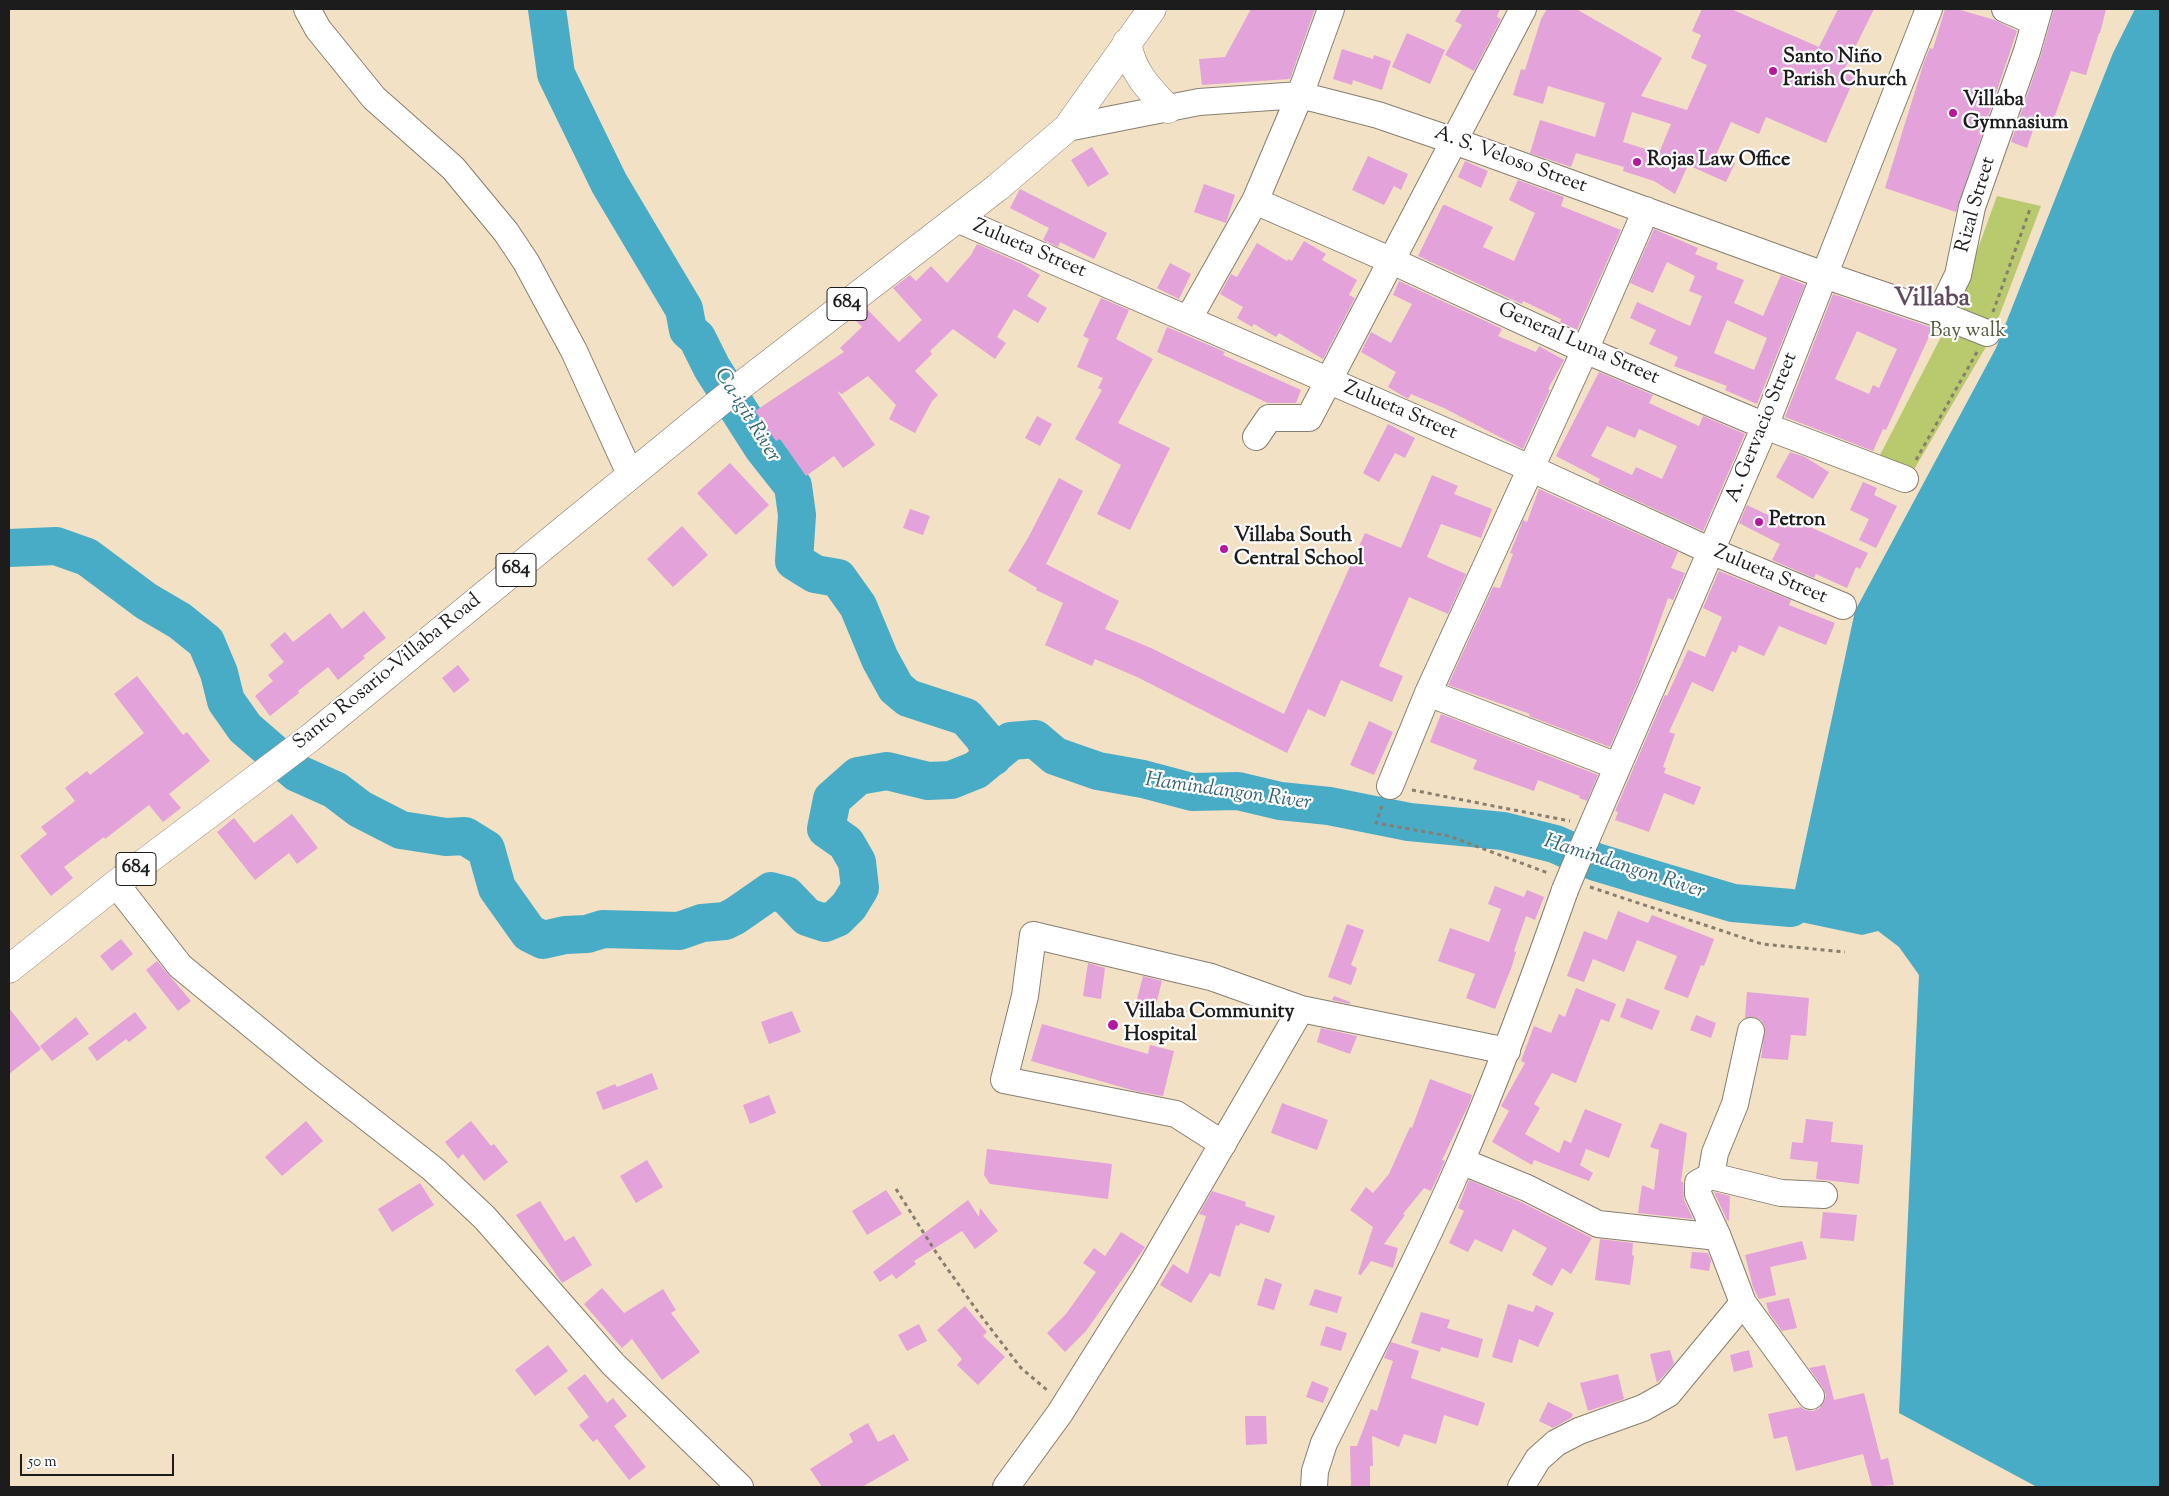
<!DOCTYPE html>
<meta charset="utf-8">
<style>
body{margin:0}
#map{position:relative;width:2169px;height:1496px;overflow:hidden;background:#f2e1c4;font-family:"Sorts Mill Goudy",serif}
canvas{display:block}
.frame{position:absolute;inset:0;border:10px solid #1c1c1c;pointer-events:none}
.scale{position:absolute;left:20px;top:1454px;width:154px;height:22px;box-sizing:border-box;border:2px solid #1c1c1c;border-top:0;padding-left:6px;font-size:15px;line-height:18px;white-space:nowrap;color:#1c1c1c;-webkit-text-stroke:4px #fff;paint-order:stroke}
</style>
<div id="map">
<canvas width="2169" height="1496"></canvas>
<div class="frame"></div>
<div class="scale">50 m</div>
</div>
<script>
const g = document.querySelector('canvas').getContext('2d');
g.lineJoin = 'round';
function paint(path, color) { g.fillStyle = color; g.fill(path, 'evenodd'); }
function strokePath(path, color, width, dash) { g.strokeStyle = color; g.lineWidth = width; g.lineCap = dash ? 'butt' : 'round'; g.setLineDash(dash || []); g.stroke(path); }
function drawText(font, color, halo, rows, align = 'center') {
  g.font = font + ' "Sorts Mill Goudy",serif'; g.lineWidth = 4.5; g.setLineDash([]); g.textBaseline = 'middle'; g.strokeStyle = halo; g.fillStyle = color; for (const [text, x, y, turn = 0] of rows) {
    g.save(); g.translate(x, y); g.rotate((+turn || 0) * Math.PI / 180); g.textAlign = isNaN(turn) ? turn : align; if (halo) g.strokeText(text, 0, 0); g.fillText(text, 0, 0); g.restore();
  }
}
const green = new Path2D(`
 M1997 196 2041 206 1990 340 1912 473 1880 455 1957 306Z`);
const water = new Path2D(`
 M2135 9H2160V1487H2037L1899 1413 1919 975 1899 947 1878 931 1862 935 1796 921 1791 908 1855 611 1996 348 2113 53Z`);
const river = new Path2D(`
 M547 9 556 74 609 183 684 309 688 330 697 338 712 368 763 448 793 486 797 515 794 561 815 574 838 578 858 606 880 659 896 688 908 698 966 717 984 738 993 757
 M9 548 56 546 87 557 146 601 180 621 206 642 219 673 226 701 245 728 297 773 335 790 360 809 401 830 446 837 465 836 486 849 497 888 529 933 543 940 565 935 587 934 603 929 679 931 702 923 725 921 735 916 771 891 786 895 807 917 825 923 837 918 849 906 860 888 857 862 846 843 826 829 832 799 858 776 887 771 928 781 951 780 976 770 1011 741 1035 739 1055 756 1098 771 1143 779 1192 792 1238 791 1280 801 1329 806 1409 822 1503 831 1555 844 1596 862 1733 903 1791 908`);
const building = new Path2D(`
 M1251 9H1315L1290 79 1202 85 1199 59 1225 57Z
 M1462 9H1500L1497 17 1501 19 1474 71 1445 55 1462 25 1455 21Z
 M1547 9H1576L1662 58 1641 96 1687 110 1707 65 1691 58 1701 35 1692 31 1702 9H1731L1819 47 1838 9H1874L1843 72 1855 77 1826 143 1766 117 1759 134 1731 122 1716 155 1735 163 1726 182 1688 165 1675 194 1654 181 1623 171 1624 167 1576 153 1571 167 1530 153 1540 120 1595 137 1605 103 1548 86 1543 104 1513 95 1521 69 1525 70 1541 19ZM1632 112 1671 124 1659 153 1623 142Z
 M1945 9H1957L1995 20 2017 31 1956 212 1885 188 1924 62 1930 48 1933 49Z
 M2054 9H2106L2100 33H2099L2086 75 2071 71 2051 126 2036 121 2027 148 2011 142 2041 55Z
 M1407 33 1445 50 1430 84 1392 67Z
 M1342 49 1373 59 1374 55 1391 61 1382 90 1353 80 1352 85 1333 79Z
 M1092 147 1109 174 1088 187 1071 160Z
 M1368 156 1408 174 1401 190 1394 186 1384 205 1352 190Z
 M1465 161 1488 171 1481 188 1458 177Z
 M1518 180 1564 197 1561 206 1621 230 1577 330 1560 322 1561 319 1523 301 1522 304 1418 256 1443 205H1445L1493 227 1483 247 1514 261 1535 213 1509 200Z
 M1204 184 1235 195 1226 223 1194 212Z
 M1020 189 1107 233 1094 259 1060 242 1058 247 1043 240 1049 228 1010 208Z
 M1654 229 1698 248 1695 254 1718 263 1716 269 1744 280 1734 303 1763 316 1781 275 1805 285 1757 404 1725 390 1727 386 1674 366 1678 357 1649 344 1656 330 1630 318 1637 302 1690 326 1702 296 1689 291 1695 276 1667 262 1653 293 1630 283ZM1727 320 1767 338 1754 370 1714 353Z
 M1304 241 1326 254 1322 260 1357 280 1349 295 1355 298 1323 359 1279 333 1276 337 1254 324 1252 327 1237 318 1243 307 1220 294 1231 274 1237 277 1257 243 1287 261 1288 259 1292 261Z
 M977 244 1022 264 1040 275 1027 296 1047 308 1038 323 1014 309 997 337 1006 343 995 359 953 329 930 351 932 354 915 371 938 395 932 401 915 433 889 419 896 405 868 376 842 394 837 391 875 445 843 468 834 456 806 476 780 439 776 441 755 411 844 352 840 348 862 327 855 320 867 309 899 342 922 320 893 288 910 275 916 281 931 266 947 283 971 255Z
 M1170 263 1191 274 1179 299 1157 288Z
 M1399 281 1492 324 1502 329 1498 336 1536 352 1539 346 1564 360 1548 389 1550 390 1523 449 1444 408 1411 394 1408 399 1388 387 1396 372 1361 352 1371 332 1391 343 1412 304 1393 295Z
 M1833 294 1933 328 1886 430 1883 429 1873 451 1785 417ZM1857 331 1897 349 1879 388 1873 385 1869 394 1835 379Z
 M1101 298 1129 310 1116 339 1153 359 1118 423 1170 448 1130 530 1097 514 1121 465 1075 439 1102 390 1098 388 1103 378 1077 367 1089 339 1083 336Z
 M1167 327 1225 352 1223 355 1301 390 1296 403H1268L1157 352Z
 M1599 372 1653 395 1649 403 1699 426 1703 416 1745 434 1703 531 1598 483 1600 479 1556 456ZM1607 426 1635 438 1639 429 1677 446 1662 479 1636 467 1632 475 1591 456Z
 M1037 416 1052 424 1040 446 1025 438Z
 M1388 424 1415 438 1405 458 1395 453 1379 482 1363 473Z
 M1790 452 1805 457 1829 472 1813 499 1776 477Z
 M730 463 769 505 736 535 697 493Z
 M1432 475 1458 486 1454 494 1492 509 1481 538 1441 524 1427 557 1466 574 1448 614 1409 597 1379 666 1403 676 1392 702 1341 680 1325 717 1308 709 1287 753 1137 677 1095 659 1092 666 1045 645 1063 603 1036 590 1037 588 1008 571 1028 538 1059 478 1083 491 1046 564 1119 601 1105 629 1151 648 1284 714 1365 533 1401 548Z
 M1863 482 1877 488 1874 495 1897 506 1876 548 1859 540 1869 519 1850 510Z
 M1539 489 1678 552 1671 568 1685 573 1673 600 1668 598 1639 680 1610 747 1529 716 1530 714 1448 685 1493 587 1500 588 1513 554 1510 553 1517 536 1523 520 1527 522Z
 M1747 505 1789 525 1795 513 1810 520 1808 526 1868 553 1860 569 1856 567 1847 588 1816 574 1814 578 1772 560 1780 544 1739 523Z
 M910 509 930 516 923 535 903 528Z
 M682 526 708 555 673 587 647 559Z
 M1719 571 1791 600 1789 605 1835 623 1826 645 1779 626 1764 656 1739 645 1736 653 1732 651 1713 692 1692 682 1669 732 1675 734 1663 767 1666 768 1664 773 1701 787 1694 805 1664 793 1649 832 1615 820 1618 812 1615 811 1665 695 1667 696 1688 650 1705 657 1722 617 1703 608Z
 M364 611 386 638 363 656 365 658 338 680 328 667 298 691 299 693 270 716 255 696 273 681 268 675 284 662 270 645 285 632 293 642 330 613 342 629Z
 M458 665 470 680 454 693 442 678Z
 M137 676 183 735 187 732 210 761 169 794 181 808 163 822 149 805 105 839 104 837 64 867 73 878 51 896 20 856 47 834 41 827 75 801 65 788 87 771 90 775 144 733 114 694Z
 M1441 714 1598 775 1587 801 1579 798 1580 796 1538 780 1534 791 1473 769 1477 760 1430 742Z
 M1369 721 1393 732 1374 775 1350 765Z
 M292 814 318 848 297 864 289 853 255 880 217 832 234 818 254 843Z
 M1495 886 1524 897 1527 890 1544 897 1535 920 1526 916 1514 951 1516 952 1512 966 1495 1009 1466 998 1475 974 1438 961 1450 928 1489 942 1501 909 1488 904Z
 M1618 911 1648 923 1652 915 1714 939 1704 966 1701 965 1688 998 1664 989 1677 956 1637 940 1624 972 1593 959 1584 982 1567 976 1584 931 1607 940Z
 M1347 924 1364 930 1351 965 1357 968 1351 985 1328 977Z
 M121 939 133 954 112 971 100 956Z
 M157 961 191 1001 178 1011 146 970Z
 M1088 963 1105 968 1101 999 1083 996Z
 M1143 976 1162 981 1153 1016 1134 1011Z
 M1576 988 1616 1004 1609 1022 1601 1019 1576 1083 1552 1073 1534 1104 1540 1108 1525 1134 1559 1153 1564 1140 1571 1143 1585 1109 1622 1124 1609 1158 1586 1149 1580 1165 1593 1173 1589 1181 1534 1160 1532 1165 1492 1142 1509 1111 1501 1106 1525 1063 1521 1061 1534 1026 1551 1033 1559 1014 1565 1017Z
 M1747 992 1809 998 1806 1036 1791 1035 1788 1060 1761 1058 1765 1027 1761 1020 1755 1017 1745 1018Z
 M1334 996 1350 1002V1004L1332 1000Z
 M1627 998 1660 1011 1652 1030 1620 1017Z
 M9 1008 41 1049 9 1074Z
 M792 1011 801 1032 769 1044 761 1022Z
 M135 1012 147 1028 129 1042 126 1039 97 1061 88 1048Z
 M1696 1015 1716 1023 1711 1038 1690 1030Z
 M76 1017 89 1034 52 1061 40 1046Z
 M1042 1024 1148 1054 1150 1045 1174 1051 1163 1096 1135 1091 1031 1061Z
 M1321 1028 1357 1036 1350 1054 1317 1042Z
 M652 1073 658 1089 603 1110 596 1092 615 1084 617 1087Z
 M1430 1079 1472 1095 1469 1104 1442 1160 1445 1161 1431 1191 1424 1188 1403 1214 1405 1215 1384 1244 1398 1248 1393 1268 1371 1261 1361 1275 1358 1274 1373 1227 1350 1210 1366 1187 1373 1193 1389 1174 1410 1127 1412 1128Z
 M769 1095 776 1113 750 1124 743 1105Z
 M1282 1103 1328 1120 1317 1150 1271 1133Z
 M1806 1119 1833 1122 1831 1142 1863 1145 1859 1184 1816 1179 1818 1162 1790 1159 1792 1142 1803 1143Z
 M306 1121 323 1141 282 1176 265 1157Z
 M471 1121 491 1146 494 1144 508 1162 484 1181 463 1154 458 1159 445 1142Z
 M1660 1123 1687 1133 1681 1182H1683L1684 1200 1693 1219 1638 1213 1642 1185 1654 1190 1659 1150 1650 1147Z
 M987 1149 1112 1164 1108 1199 990 1184 984 1175Z
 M647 1160 663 1187 636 1203 620 1176Z
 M1469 1180 1521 1202 1592 1238 1571 1274 1562 1268 1552 1286 1532 1275 1547 1248 1513 1229 1502 1252 1475 1239 1468 1252 1449 1243 1464 1211 1458 1208Z
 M420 1183 434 1205 392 1232 378 1209Z
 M886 1190 902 1214 867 1235 852 1211Z
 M1212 1191 1246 1202 1245 1206 1275 1216 1269 1233 1240 1223 1239 1226 1236 1225 1220 1277 1210 1273 1191 1303 1160 1285 1173 1264 1188 1274 1206 1216 1199 1214Z
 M1714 1192 1730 1196 1729 1221 1727 1220Z
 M968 1200 979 1217 980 1208 998 1231 975 1249 962 1231 914 1261 916 1264 896 1279 892 1274 880 1282 873 1272Z
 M540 1201 565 1241 574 1236 592 1265 562 1283 516 1215Z
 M1823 1212 1857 1215 1854 1241 1820 1238Z
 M1121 1232 1145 1247 1086 1331 1065 1352 1047 1333 1066 1314 1096 1272 1083 1263 1094 1248 1105 1256Z
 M1600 1239 1633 1243 1632 1255 1634 1256 1630 1285 1595 1280Z
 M1802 1241 1807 1259 1770 1267 1776 1295 1759 1299 1753 1287 1745 1255Z
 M1692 1252 1708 1253 1711 1260 1709 1271 1690 1268Z
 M1265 1278 1282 1284 1274 1310 1257 1305Z
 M602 1288 624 1313 663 1289 676 1310 671 1313 700 1352 662 1380 632 1339 622 1348 584 1304Z
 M1315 1289 1342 1297 1337 1313 1309 1305Z
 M1789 1298 1797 1328 1782 1331 1769 1313 1766 1303Z
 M1508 1304 1533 1312 1536 1305 1554 1313 1538 1347 1519 1339 1512 1363 1492 1357Z
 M965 1306 987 1332 983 1336 1005 1357 978 1385 957 1365 962 1359 937 1330Z
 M1421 1312 1450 1320 1447 1328 1483 1339 1478 1358 1441 1347 1440 1352 1411 1343Z
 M919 1324 927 1341 907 1351 898 1335Z
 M1326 1326 1347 1333 1341 1351 1320 1345Z
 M1391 1342 1419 1351 1411 1378 1485 1403 1478 1426 1444 1415 1436 1444 1404 1434 1399 1447 1372 1436 1373 1466H1370V1487H1351L1350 1446H1357L1371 1409 1377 1411 1393 1361 1384 1358Z
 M548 1345 568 1371 535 1396 515 1370Z
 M1670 1350 1674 1364 1657 1383 1650 1354Z
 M1749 1350 1753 1367 1734 1372 1730 1355Z
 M1825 1365 1834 1400 1864 1393 1881 1460 1888 1458 1894 1485 1872 1487 1863 1454 1796 1471 1787 1436 1774 1439 1768 1414 1801 1407 1805 1410 1813 1411 1820 1408 1824 1402 1826 1395 1823 1388 1809 1368Z
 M585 1374 607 1403 613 1398 627 1416 614 1426 646 1467 629 1480 597 1439 593 1442 579 1425 589 1417 567 1388Z
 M1618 1374 1624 1399 1588 1411 1580 1383Z
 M1312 1381 1329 1388 1323 1403 1306 1397Z
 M1548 1402 1573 1414 1571 1418 1553 1428 1539 1421Z
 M1245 1416H1266L1267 1444 1246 1445Z
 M868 1423 878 1442 894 1434 909 1460 862 1487H822L810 1469 853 1442 849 1434Z`);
const path = new Path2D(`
 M1993 312 2030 209
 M1916 460 1977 352
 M1412 790 1570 821
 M1382 806 1376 823 1449 836 1548 873
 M1590 887 1762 944 1845 952
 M896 1189 937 1254 978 1312 1021 1368 1047 1390`);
const minor = new Path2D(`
 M307 9 318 29 374 98 453 168 506 232 526 262 574 351 630 474
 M2005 9 2035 22
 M1067 128 1199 102 1300 95 1378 115 1454 141 1824 275 1939 314 1987 333
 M1255 201 1390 260 1585 350 1765 426 1905 479
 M957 219 1530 468 1711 551 1843 606
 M1939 314 1958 275 1972 207 2027 51 2039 9
 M1189 318 1255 201 1300 95 1331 9
 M1256 437 1269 418H1309L1523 9
 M1428 693 1617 766
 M1390 786 1428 693 1585 350 1646 210
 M1585 842 1765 426 1929 9
 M116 884 180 966 314 1076 433 1169 485 1218 613 1364 740 1487
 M1223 1144 1176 1114 1004 1080 1025 996 1033 935 1211 977 1301 1009 1507 1051
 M1461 1161 1527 1188 1598 1224 1718 1237 1698 1194V1183L1711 1176 1715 1153 1735 1104 1751 1031
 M1711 1176 1781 1193 1824 1195
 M1718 1237 1743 1303 1811 1396
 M1006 1487 1060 1413 1144 1279 1301 1009
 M1314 1487 1315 1471 1324 1443C1371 1349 1420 1256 1462 1159 1500 1071 1533 981 1565 890
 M1521 1487 1538 1459 1556 1443 1579 1431 1643 1408 1668 1394 1743 1303`);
const major = new Path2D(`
 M1127 42C1132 72 1148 88 1168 109
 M9 969 116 884 310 738 721 401 998 187 1067 128 1152 9`);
const minorBridge = new Path2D(`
 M1565 890 1585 842`);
const markers = [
 [1773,71,5,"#b5179e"],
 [1953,113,5,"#b5179e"],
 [1637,162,5,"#b5179e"],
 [1759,522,5,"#b5179e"],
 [1224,549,5,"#b5179e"],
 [1113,1025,6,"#b5179e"]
];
const shields = [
 [847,304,40],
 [516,570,40],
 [136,869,40]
];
const shieldNames = [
 ["684",847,304],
 ["684",516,570],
 ["684",136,869]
];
const poiNames = [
 ["Santo Niño",1783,59],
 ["Parish Church",1783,82],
 ["Villaba",1963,102],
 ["Gymnasium",1963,125],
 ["Rojas Law Office",1647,162],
 ["Petron",1769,522],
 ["Villaba South",1234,538],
 ["Central School",1234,561],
 ["Villaba Community",1124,1014],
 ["Hospital",1124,1037]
];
const streetNames = [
 ["A. S. Veloso Street",1510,161,20],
 ["Rizal Street",1977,205,-74],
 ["Zulueta Street",1029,250,23],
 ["General Luna Street",1578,345,24],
 ["Zulueta Street",1400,412,23],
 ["A. Gervacio Street",1763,428,-68],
 ["Zulueta Street",1770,576,23],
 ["Santo Rosario-Villaba Road",388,673,-39]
];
const parkNames = [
 ["Bay walk",1968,333]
];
const waterNames = [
 ["Ca-igit River",746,416,58],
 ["Hamindangon River",1228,793,8],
 ["Hamindangon River",1624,868,18]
];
const districtNames = [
 ["Villaba",1932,301]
];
paint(green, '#b8ca6d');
paint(water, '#48acc7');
strokePath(river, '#48acc7', 38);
paint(building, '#e3a2da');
strokePath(minor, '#877e70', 28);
strokePath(major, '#877e70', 29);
strokePath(path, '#877e70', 3, [4, 4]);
strokePath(minor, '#fff', 26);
strokePath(major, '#fff', 28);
strokePath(minorBridge, '#877e70', 28, []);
strokePath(minorBridge, '#fff', 26);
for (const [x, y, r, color] of markers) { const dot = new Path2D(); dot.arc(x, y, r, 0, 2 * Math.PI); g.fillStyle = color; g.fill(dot); strokePath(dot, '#fff', 2); }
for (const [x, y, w] of shields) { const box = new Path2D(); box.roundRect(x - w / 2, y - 16.5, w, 33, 4); g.fillStyle = '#fff'; g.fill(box); strokePath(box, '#1c1c1c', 1); }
drawText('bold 19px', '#1c1c1c', null, shieldNames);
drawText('bold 20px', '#1c1c1c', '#fff', poiNames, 'left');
drawText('20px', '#1c1c1c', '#fff', streetNames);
drawText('20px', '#535938', '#fff', parkNames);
drawText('italic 21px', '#326472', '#fff', waterNames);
drawText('bold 25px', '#624b5e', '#fff', districtNames);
</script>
